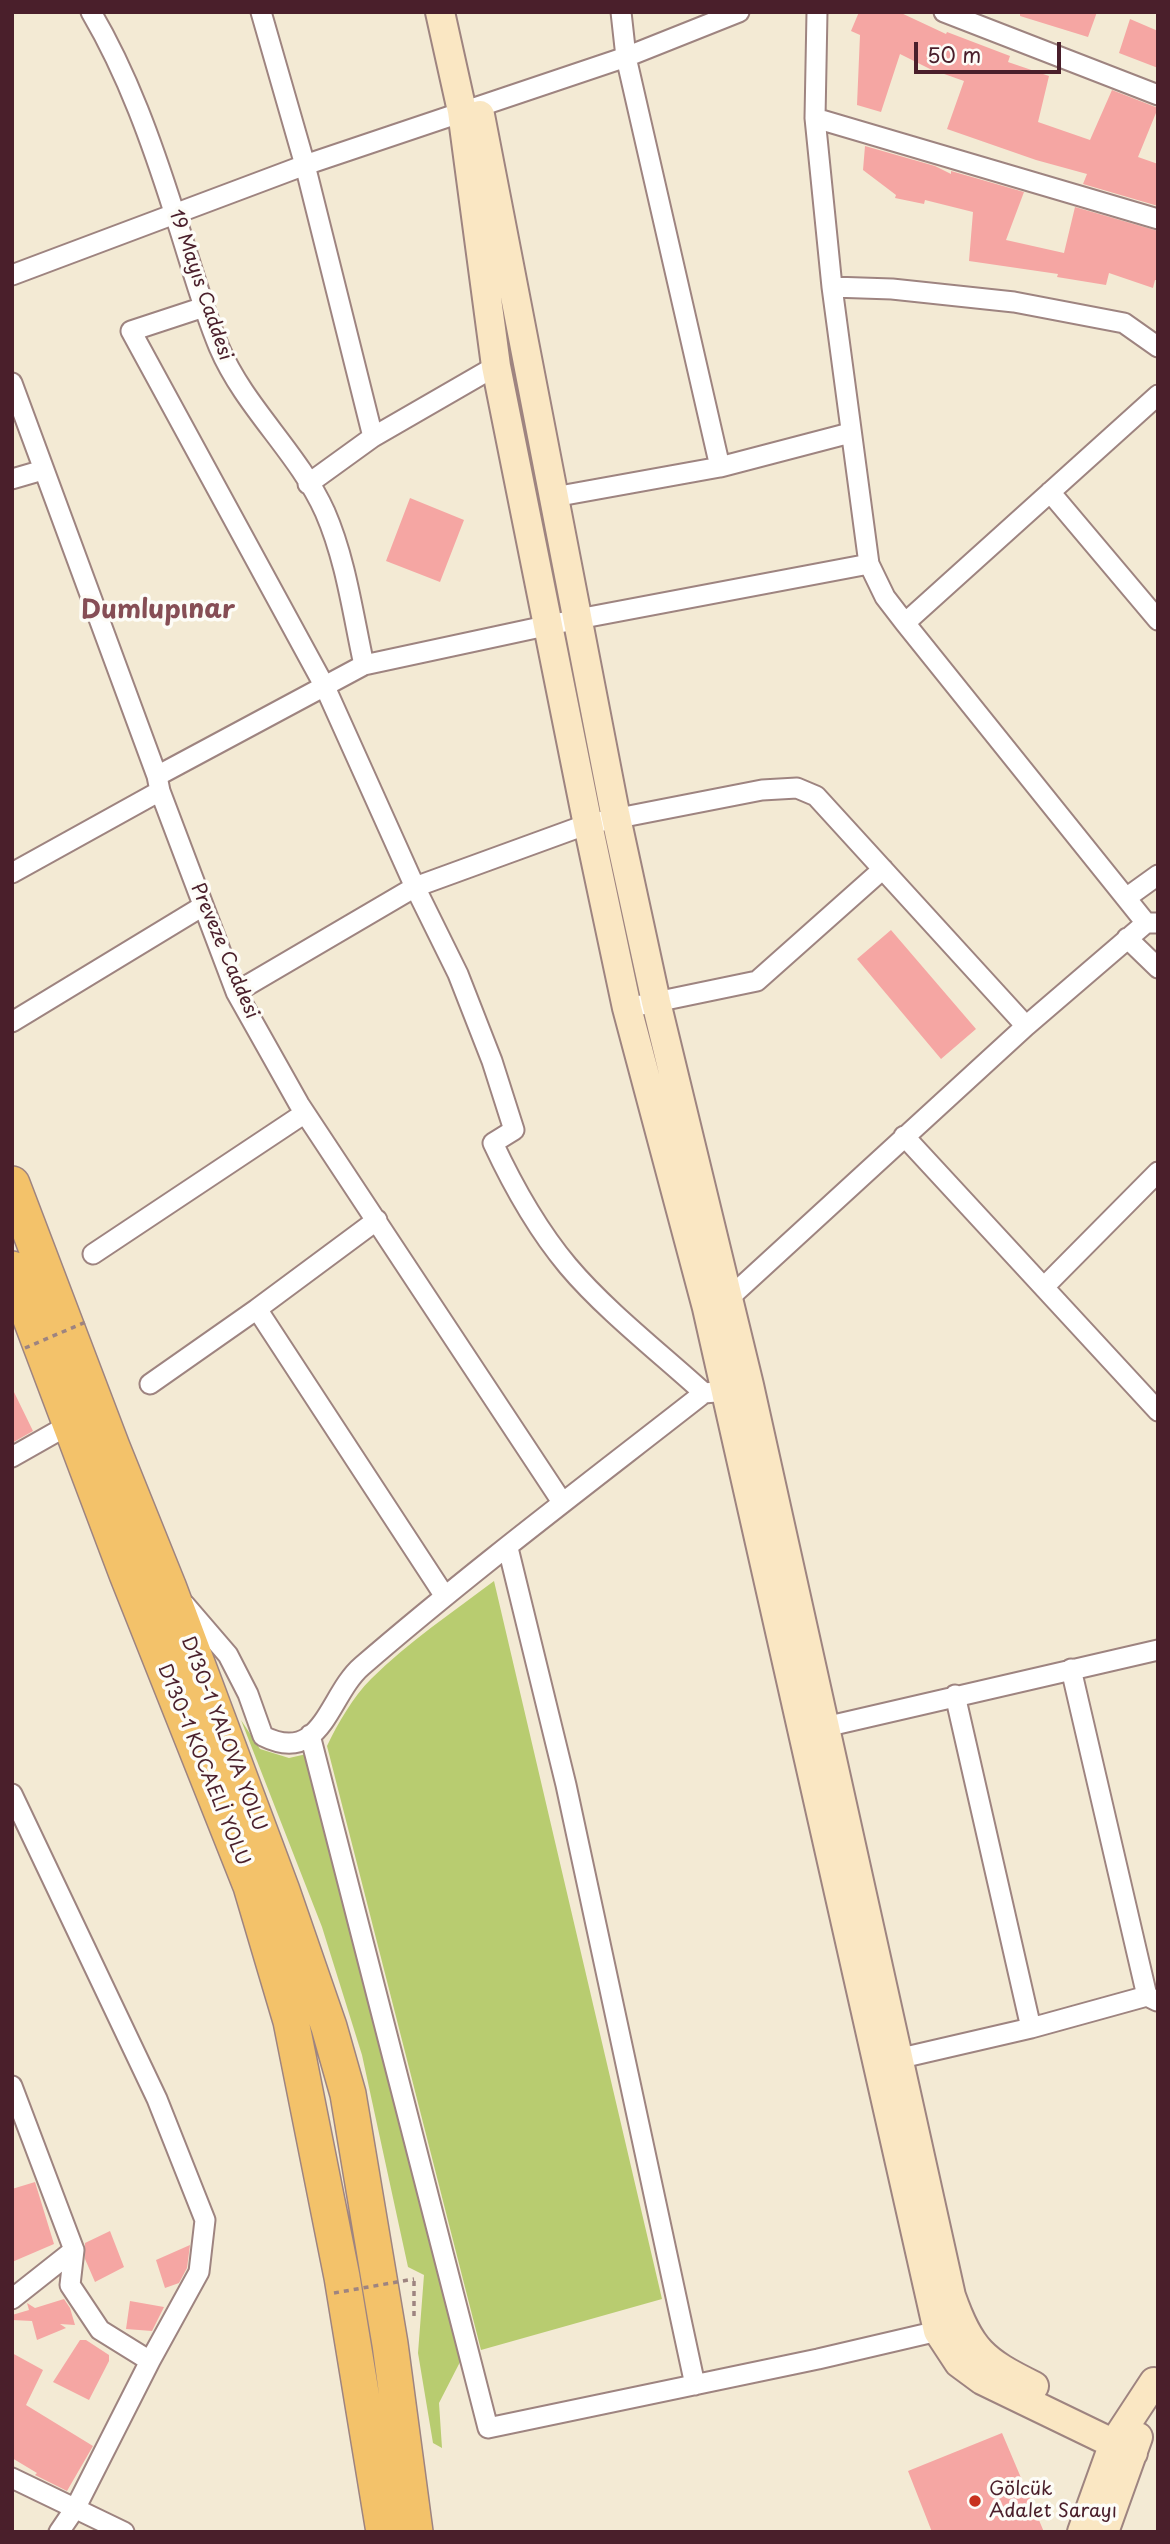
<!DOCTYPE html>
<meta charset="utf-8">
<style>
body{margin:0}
#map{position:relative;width:1170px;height:2544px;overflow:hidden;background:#f3ead4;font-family:"Playpen Sans",sans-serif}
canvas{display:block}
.frame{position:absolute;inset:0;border:14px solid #4a1f2b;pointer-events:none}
.scale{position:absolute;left:914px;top:42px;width:147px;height:32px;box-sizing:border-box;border:4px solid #4a1f2b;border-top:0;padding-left:9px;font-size:21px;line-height:24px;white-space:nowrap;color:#4a1f2b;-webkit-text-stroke:5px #fdfcf7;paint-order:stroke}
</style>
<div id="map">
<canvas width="1170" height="2544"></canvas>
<div class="frame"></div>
<div class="scale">50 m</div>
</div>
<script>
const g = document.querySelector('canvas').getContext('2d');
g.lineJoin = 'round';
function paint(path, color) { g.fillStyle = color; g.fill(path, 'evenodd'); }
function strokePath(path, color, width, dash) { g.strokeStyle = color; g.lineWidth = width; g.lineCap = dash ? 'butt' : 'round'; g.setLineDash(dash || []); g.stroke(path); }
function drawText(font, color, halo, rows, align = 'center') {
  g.font = font + ' "Playpen Sans",sans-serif'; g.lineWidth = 7; g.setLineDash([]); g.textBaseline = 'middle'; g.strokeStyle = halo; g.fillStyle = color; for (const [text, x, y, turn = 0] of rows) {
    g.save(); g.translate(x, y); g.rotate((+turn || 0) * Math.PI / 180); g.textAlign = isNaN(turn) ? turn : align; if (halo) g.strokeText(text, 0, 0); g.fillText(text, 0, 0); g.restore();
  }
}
const green = new Path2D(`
 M494 1581 662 2299 481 2350 327 1746C338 1723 353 1697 371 1679 408 1642 453 1612 494 1581Z
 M241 1720 260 1749 289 1758 311 1753 460 2362 439 2403 442 2448 433 2443 418 2353 424 2275 408 2267 362 2055 322 1927Z`);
const building = new Path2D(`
 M859 12H899L946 34 947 32 1010 56 1008 62 1049 76 1038 122 1090 140 1112 90 1158 108 1138 157 1158 164V206L1083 184 1087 174 1036 160 947 129 964 81 930 69 900 54 881 112 857 105 860 35 851 31Z
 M1020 12H1097L1088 37 1020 16Z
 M1130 19 1158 31V68L1119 53Z
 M865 146 935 166 951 174V171L1024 192 1006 240 1064 253 1075 207 1158 231V280H1155L1153 288 1109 273 1106 285 1057 277 1058 274 969 261 973 212 925 200 924 204 895 198 896 195 863 170Z
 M410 498 464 520 440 582 386 561Z
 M891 930 976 1029 941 1059 857 959Z
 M12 1388 33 1431 12 1443Z
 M35 2182 54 2244 12 2262V2189Z
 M110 2231 124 2267 95 2282 85 2259V2243Z
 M190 2245 187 2268 179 2283 165 2288 156 2260Z
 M64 2299 70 2308 75 2325 60 2324 66 2328 37 2340 32 2321 12 2320V2315L29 2310 27 2303 35 2308Z
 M130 2301 164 2307 152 2331 126 2329Z
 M80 2340H86L109 2355V2361L89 2400 53 2382Z
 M12 2353 43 2370 26 2405 93 2446 67 2491 35 2475 37 2473 12 2458Z
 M1002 2433 1044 2532H932L908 2471Z`);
const path = new Path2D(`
 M414 2316V2279`);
const street = new Path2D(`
 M91 12C128 75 152 143 174 212 189 257 201 304 219 347 245 408 298 452 325 512 346 560 353 615 364 665
 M261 12 305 165 373 437
 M621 12 626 57 720 467
 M817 12 815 118 832 287 869 564 885 597 905 623 1146 923
 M944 12 1158 95
 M815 118 1158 219
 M12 275 305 165 626 57 739 12
 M832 287 892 289 1014 302 1124 323 1158 347
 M204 307 131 331 325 687 415 887 458 974 492 1061 514 1130 493 1143C513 1186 537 1229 568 1266 605 1310 660 1353 704 1393
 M12 383 157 776 160 791 236 992 299 1104 562 1502
 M12 479 43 470
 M308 484 373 437 496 366
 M1050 492 1158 620
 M554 497 720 467 850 433
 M905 623 1158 395
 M157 776 364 665 578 619 869 564
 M12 873 160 791
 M1126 898 1158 875
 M1127 938 1158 968
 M236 992 415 887 588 824 762 790 797 788 816 796 1026 1026
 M627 1008 757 981 883 869
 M12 1022 203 906
 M904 1136 1158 1411
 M377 1220 257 1309 444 1595
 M93 1254 305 1113
 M1044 1287 1158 1172
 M721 1302 728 1299 1026 1026 1146 923H1158
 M150 1384 257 1309
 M12 1457 72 1423
 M508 1548 566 1785 695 2385
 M185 1605 228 1655 248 1694 263 1736C323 1766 328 1695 362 1666 472 1571 589 1483 704 1393L716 1392
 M1071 1669 1147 1996
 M955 1695 1031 2028
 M825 1727 1158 1650
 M310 1735 488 2428 818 2359 938 2331
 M12 1794 157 2099 205 2220 199 2272 150 2361 76 2507 59 2532
 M897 2059 1031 2028 1147 1996 1157 2001
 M12 2086 74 2250 70 2285 100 2330 150 2361
 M12 2299 74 2250
 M12 2478 124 2532`);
const secondary = new Path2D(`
 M440 12 462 111 496 366 586 815 627 1008 707 1308 938 2331 959 2363 982 2380 1133 2453
 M480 115 615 813 656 1002 749 1385 951 2296C970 2350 983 2361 1034 2386
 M1082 2532 1114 2443 1154 2382
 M1104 2532 1138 2437`);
const highway = new Path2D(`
 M12 1184 112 1447 168 1586 282 1891 329 2027 348 2094 390 2344 415 2532
 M12 1269 127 1574 251 1886 291 2021 342 2277 384 2532`);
const pathBridge = new Path2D(`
 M25 1348 88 1321
 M334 2293 414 2279`);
const markers = [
 [975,2501,7,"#c8321e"]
];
const streetNames = [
 ["19 Mayıs Caddesi",200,285,71],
 ["Preveze Caddesi",224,951,67],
 ["D130-1 YALOVA YOLU",223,1734,69],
 ["D130-1 KOCAELİ YOLU",203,1765,68]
];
const poiNames = [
 ["Gölcük",989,2490],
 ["Adalet Sarayı",989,2512]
];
const districtNames = [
 ["Dumlupınar",158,611]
];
paint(green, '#b8cc70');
paint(building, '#f5a6a3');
strokePath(street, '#9e8480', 23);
strokePath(secondary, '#9e8480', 32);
strokePath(highway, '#9e8480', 38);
strokePath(path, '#9e8480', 3.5, [5, 5]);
strokePath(street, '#fff', 19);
strokePath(secondary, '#fae7c3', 28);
strokePath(highway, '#f3c26a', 35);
strokePath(pathBridge, '#9e8480', 3.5, [5, 5]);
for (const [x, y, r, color] of markers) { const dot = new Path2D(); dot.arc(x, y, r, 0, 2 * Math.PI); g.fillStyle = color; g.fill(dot); strokePath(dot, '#fdfcf7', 2.5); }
drawText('19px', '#4a1f2b', '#fdfcf7', streetNames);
drawText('19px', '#4a1f2b', '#fdfcf7', poiNames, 'left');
drawText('bold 26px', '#864e55', '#fdfcf7', districtNames);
</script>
